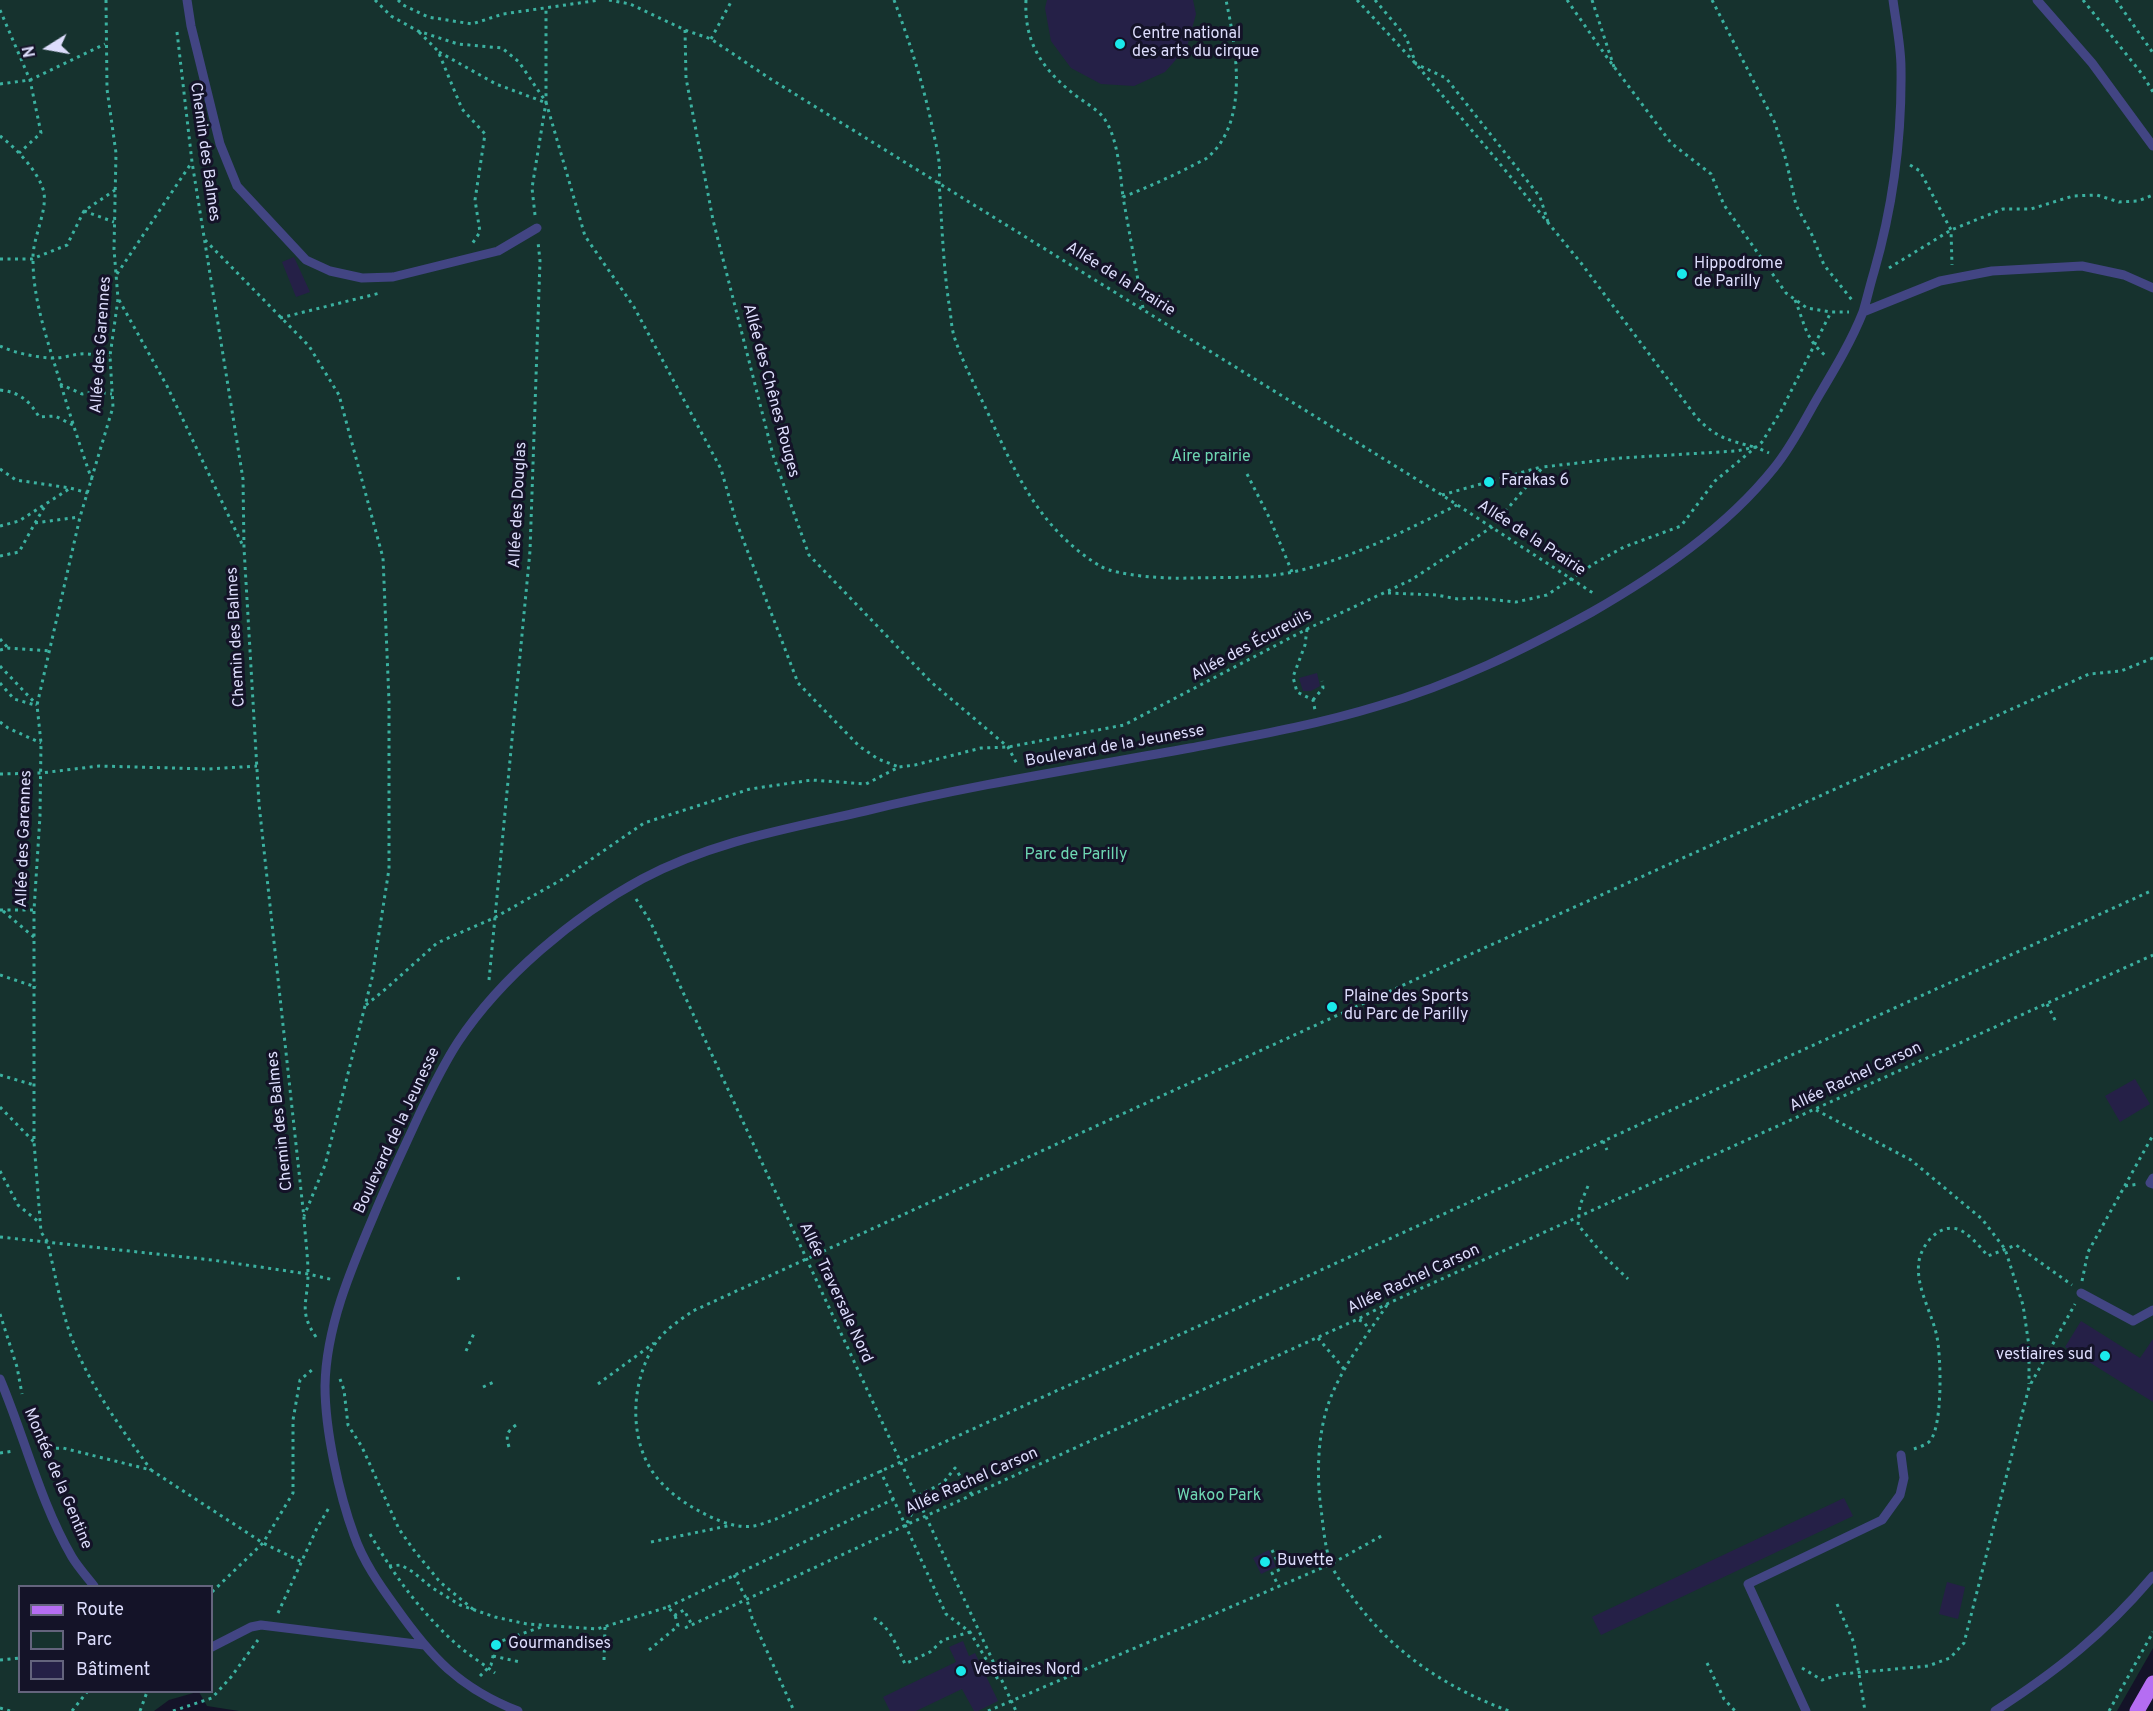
<!DOCTYPE html>
<meta charset="utf-8">
<style>
body{margin:0}
#map{position:relative;width:2153px;height:1711px;overflow:hidden;background:#141328;font-family:Overpass,sans-serif}
canvas{display:block}
.legend{position:absolute;left:18px;top:1585px;width:195px;height:108px;box-sizing:border-box;background:#141328;border:2px solid #64647d;margin:0;padding:8px 10px;list-style:none;font-size:18px;color:#ddddfc}
.legend li{display:flex;align-items:center;gap:12px;height:30px}
.legend b{width:30px;border:2px solid #64647d}
.north{position:absolute;left:18px;top:18px;width:60px;height:60px;-webkit-text-stroke:4px #141328;paint-order:stroke;rotate:259deg;font-size:16px;font-weight:700;line-height:24px;text-align:center;color:#ddddfc}
.north::after{content:'';display:block;margin:auto;width:21px;height:27px;background:#ddddfc;clip-path:polygon(50% 0,100% 100%,50% 72%,0 100%)}
</style>
<div id="map">
<canvas width="2153" height="1711"></canvas>
<ul class="legend">
<li><b style="height:8px;background:#b56df2"></b>Route</li>
<li><b style="height:16px;background:#16322e"></b>Parc</li>
<li><b style="height:16px;background:#252047"></b>Bâtiment</li>
</ul>
<div class="north">N</div>
</div>
<script>
const g = document.querySelector('canvas').getContext('2d');
g.lineJoin = 'round';
function paint(path, color) { g.fillStyle = color; g.fill(path, 'evenodd'); }
function strokePath(path, color, width, dash) { g.strokeStyle = color; g.lineWidth = width; g.lineCap = dash ? 'butt' : 'round'; g.setLineDash(dash || []); g.stroke(path); }
function drawText(font, color, halo, rows, align = 'center') {
  g.font = font + ' Overpass,sans-serif'; g.lineWidth = 6; g.setLineDash([]); g.textBaseline = 'middle'; g.strokeStyle = halo; g.fillStyle = color; for (const [text, x, y, turn = 0] of rows) {
    g.save(); g.translate(x, y); g.rotate((+turn || 0) * Math.PI / 180); g.textAlign = isNaN(turn) ? turn : align; if (halo) g.strokeText(text, 0, 0); g.fillText(text, 0, 0); g.restore();
  }
}
const green = new Path2D(`
 M0 0H2153V1648L2117 1711H239L207 1706 199 1692H212V1586H20V1692H197L169 1700 154 1711H0Z`);
const building = new Path2D(`
 M1047 0H1193L1196 14 1187 47 1165 72 1134 86 1101 84 1071 68 1051 41 1045 8Z
 M294 257 310 292 296 297 282 262Z
 M1317 673 1320 686 1311 691H1303L1299 678Z
 M2135 1079 2150 1104 2120 1122 2105 1096Z
 M2081 1321 2140 1358 2153 1339V1402L2065 1347Z
 M1844 1498 1853 1516 1601 1635 1592 1617Z
 M1269 1550 1276 1567 1261 1574 1253 1558Z
 M1947 1582 1965 1587 1958 1619 1939 1614Z
 M963 1641 969 1656 975 1653 998 1701 978 1711H974L962 1689 916 1711H890L883 1697 956 1662 949 1647Z`);
const path = new Path2D(`
 M106 0 107 89 116 153 114 249 118 299 110 356 113 407 80 517 37 705 41 743 40 816 34 910V1142L41 1232 47 1241C55 1271 61 1311 72 1339 91 1388 121 1428 151 1470
 M375 0 391 16 418 31 458 44 502 48 519 62 546 102 585 236 634 307 721 469 736 521 798 683 859 746 878 759 899 767
 M398 0 403 5 428 17 472 24 503 14 600 0
 M609 0 630 4 685 30 711 39 769 78 1442 495 1596 595
 M894 0C910 43 924 86 933 131 937 148 941 164 939 182 942 223 943 264 949 304 951 314 951 326 954 336 962 361 975 386 987 411 1015 472 1039 529 1100 566 1117 576 1168 579 1189 578 1223 577 1260 579 1293 572 1350 559 1405 531 1457 505
 M1026 0C1024 40 1040 66 1070 91 1080 100 1095 107 1103 117 1118 136 1120 173 1123 197
 M1357 0 1416 64 1496 159 1581 263 1697 418C1717 438 1728 440 1754 447
 M1375 0 1406 37 1416 64 1446 78 1540 197 1549 225
 M1567 0 1606 56 1671 143 1711 174 1724 205 1786 293 1807 308 1831 312H1849
 M1592 0 1614 67
 M1712 0 1775 123 1786 160 1796 205 1812 235 1824 265 1852 300
 M2083 0 2142 74 2153 92
 M2116 0 2153 53
 M0 10 30 80 41 133 19 153
 M685 30 686 78 713 220 773 455 809 555 931 682 1008 747 1017 764
 M177 32 192 162 243 479 244 548 259 804 304 1218C305 1236 308 1255 308 1274 308 1302 298 1311 316 1337
 M419 32 438 51 462 109 485 134 475 200 480 232 472 244
 M711 39 732 0
 M439 52 496 84 544 102
 M0 84 30 80 105 44
 M0 136C16 148 40 173 44 193 47 213 32 239 33 260 33 298 46 336 57 372 68 408 79 444 92 480
 M1910 165 1920 171 1951 230 1952 265
 M84 211 114 222
 M535 215 532 188 546 102V7
 M205 240 309 346 339 395 383 558 389 701V869L372 978 325 1165 304 1216
 M0 259H32L67 245 84 211 115 190
 M1889 268 1951 230 2003 209H2031L2073 196 2097 195 2119 202 2138 201 2153 195
 M117 274 192 162
 M119 300 167 386 243 546
 M1795 300C1805 324 1805 339 1826 356
 M1143 308 1123 197C1146 188 1168 178 1190 167 1195 164 1202 161 1207 158 1250 122 1236 48 1226 0
 M280 318 380 293
 M0 346C15 353 34 357 51 358 70 359 81 348 102 358L110 356
 M60 384 82 394 94 392 112 394
 M0 390C19 392 30 401 39 417L55 416 73 425
 M0 469 16 480 70 488 88 493
 M1247 474 1270 519 1292 572
 M1442 495 1541 467
 M35 523 45 506
 M0 526 19 521 69 489
 M0 556 19 552 35 523 79 517
 M1388 593 1436 595 1458 599 1477 598 1516 602 1547 595 1595 563 1624 547 1681 526 1715 481 1762 442 1781 411 1831 312
 M1307 629 1305 645 1293 677 1297 692 1313 700 1315 710
 M0 639 8 648
 M0 650 8 648 50 651
 M2153 658 2121 671 2089 674 1471 954 693 1311C680 1320 664 1330 655 1344 632 1380 628 1434 652 1471 664 1489 682 1502 701 1512 716 1520 736 1529 754 1526 761 1525 769 1521 776 1519L2153 890
 M0 666 37 705
 M0 683 14 699 35 705
 M1313 700 1323 688 1322 681
 M0 722 8 728 41 743
 M0 774 41 773 99 766 209 769 257 766
 M636 899 650 921 1016 1711
 M0 910H34
 M3 911 35 938
 M0 975 36 987
 M489 980 530 551 540 261 538 242
 M2047 1004 2056 1022
 M366 1005 388 987 437 943 494 918 561 880 644 823 750 789 812 780 866 784 899 767 915 765 981 748 1008 747 1124 725 1307 629 1411 580 1492 527 1543 467 1621 458 1736 451 1756 447 1769 453
 M0 1075 34 1085
 M0 1107 34 1142
 M1816 1110 1911 1160 1982 1219 2005 1249 2023 1305 2029 1346V1384
 M1603 1141 1607 1150
 M0 1171 18 1205 40 1223
 M1588 1186 1580 1205 1578 1225 1605 1257 1628 1279
 M2125 1186 2139 1184
 M0 1237 212 1260 308 1274 334 1280
 M458 1277 460 1284
 M2082 1281 2088 1252 2153 1135
 M1387 1305C1364 1340 1338 1371 1326 1411 1318 1440 1317 1472 1320 1501 1323 1522 1324 1545 1331 1564 1335 1575 1344 1586 1351 1595 1390 1651 1446 1688 1509 1711
 M0 1314 17 1367 22 1394
 M1359 1320 1364 1322 1370 1331
 M1318 1338 1344 1369
 M466 1351 475 1331
 M340 1379 344 1390 348 1425 362 1447 399 1529 413 1549 440 1582 474 1610
 M598 1384 654 1343
 M483 1387 496 1381
 M509 1447C506 1436 506 1432 516 1425
 M41 1449 63 1448 151 1470 263 1543 302 1562
 M1914 1449C1919 1447 1926 1445 1930 1441 1943 1425 1941 1357 1937 1337 1932 1312 1915 1287 1919 1261 1922 1243 1942 1220 1962 1231 1972 1237 1980 1247 1988 1256L2016 1245 2072 1285
 M0 1453 14 1451
 M880 1470 946 1614 970 1632 1000 1683
 M907 1523 918 1501 919 1495 943 1483 955 1468 972 1495
 M370 1534C394 1575 419 1610 454 1642 467 1654 482 1663 495 1673
 M651 1542 732 1525
 M1272 1550 1281 1569 1272 1573 1279 1587
 M389 1566 401 1565 413 1572 431 1587 460 1605 495 1617 527 1624 597 1629 668 1607 675 1615 684 1610 692 1625
 M734 1575 747 1600 752 1618 794 1711
 M212 1592 263 1543 293 1493V1420L300 1380 313 1369
 M1837 1604 1854 1643 1865 1711
 M668 1607 894 1499
 M278 1613 317 1528 330 1506
 M874 1618C891 1628 897 1647 905 1664L930 1652 943 1640 970 1632
 M685 1628 906 1525 1358 1319 1389 1303 2153 955
 M649 1650 678 1626 675 1615
 M493 1656 520 1662
 M0 1660 20 1658
 M604 1660 605 1627
 M1707 1663 1724 1699 1735 1711
 M1802 1668 1822 1680 1841 1674 1928 1666 1950 1658 1964 1643 2029 1387 2075 1304
 M480 1676 491 1665 496 1643 544 1626
 M0 1708 10 1711
 M72 1711 87 1692
 M140 1711 147 1692
 M173 1711 212 1698 231 1677 258 1640
 M988 1711 1331 1564 1385 1534
 M2109 1711 2153 1632`);
const service = new Path2D(`
 M187 0 191 26 220 144 237 186 306 260 330 271 362 278 393 277 498 251 537 228
 M2037 0 2092 63 2153 146
 M1863 312 1940 281 1992 271 2082 266 2124 275 2153 288
 M2153 1178 2150 1183 2153 1184
 M2081 1293 2133 1321 2153 1310
 M0 1379C25 1438 40 1502 72 1557 78 1567 87 1577 94 1586
 M212 1647 251 1627 261 1625 424 1645
 M518 1711C459 1688 431 1657 395 1606 379 1584 363 1561 354 1535 339 1494 325 1430 325 1386 326 1327 351 1269 374 1215 388 1181 404 1148 419 1115 431 1090 443 1065 458 1042 501 977 574 916 642 879 714 841 787 829 865 811 972 785 1081 768 1190 748 1253 736 1316 725 1378 706 1454 684 1523 650 1592 612 1658 574 1726 528 1774 468 1792 446 1804 421 1818 397 1834 370 1851 342 1863 312 1867 299 1870 285 1874 272 1893 206 1902 138 1901 68 1901 46 1896 23 1893 0
 M1806 1711 1748 1584 1882 1520 1900 1495 1904 1478 1901 1455
 M1995 1711C2057 1671 2105 1633 2153 1576`);
const primary = new Path2D(`
 M2137 1711 2153 1683`);
const markers = [
 [1120,44,6,"#1ae9eb"],
 [1682,274,6,"#1ae9eb"],
 [1489,482,6,"#1ae9eb"],
 [1332,1007,6,"#1ae9eb"],
 [2105,1356,6,"#1ae9eb"],
 [1265,1562,6,"#1ae9eb"],
 [496,1645,6,"#1ae9eb"],
 [961,1671,6,"#1ae9eb"]
];
const poiNames = [
 ["Centre national",1132,35],
 ["des arts du cirque",1132,53],
 ["Hippodrome",1694,265],
 ["de Parilly",1694,283],
 ["Farakas 6",1501,482],
 ["Plaine des Sports",1344,998],
 ["du Parc de Parilly",1344,1016],
 ["vestiaires sud",2093,1356,"right"],
 ["Buvette",1277,1562],
 ["Gourmandises",508,1645],
 ["Vestiaires Nord",973,1671]
];
const streetNames = [
 ["Chemin des Balmes",204,152,82],
 ["Allée de la Prairie",1120,280,32],
 ["Allée des Garennes",102,345,-86],
 ["Allée des Chênes Rouges",770,391,75],
 ["Allée des Douglas",519,505,-87],
 ["Allée de la Prairie",1531,539,33],
 ["Chemin des Balmes",237,637,-93],
 ["Allée des Écureuils",1252,646,-28],
 ["Boulevard de la Jeunesse",1115,747,-10],
 ["Allée des Garennes",25,839,-88],
 ["Allée Rachel Carson",1856,1078,-25],
 ["Chemin des Balmes",281,1121,-96],
 ["Boulevard de la Jeunesse",398,1131,-65],
 ["Allée Rachel Carson",1414,1280,-25],
 ["Allée Traversale Nord",835,1293,65],
 ["Montée de la Gentine",57,1479,67],
 ["Allée Rachel Carson",972,1482,-24]
];
const parkNames = [
 ["Aire prairie",1211,458],
 ["Parc de Parilly",1076,856],
 ["Wakoo Park",1219,1497]
];
paint(green, '#16322e');
paint(building, '#252047');
strokePath(path, '#3bb1a0', 3, [3, 4.5]);
strokePath(service, '#424583', 9);
strokePath(primary, '#b56df2', 15);
for (const [x, y, r, color] of markers) { const dot = new Path2D(); dot.arc(x, y, r, 0, 2 * Math.PI); g.fillStyle = color; g.fill(dot); strokePath(dot, '#141328', 2); }
drawText('16px', '#ddddfc', '#141328', poiNames, 'left');
drawText('16px', '#ddddfc', '#141328', streetNames);
drawText('16px', '#6ed7b3', '#141328', parkNames);
</script>
